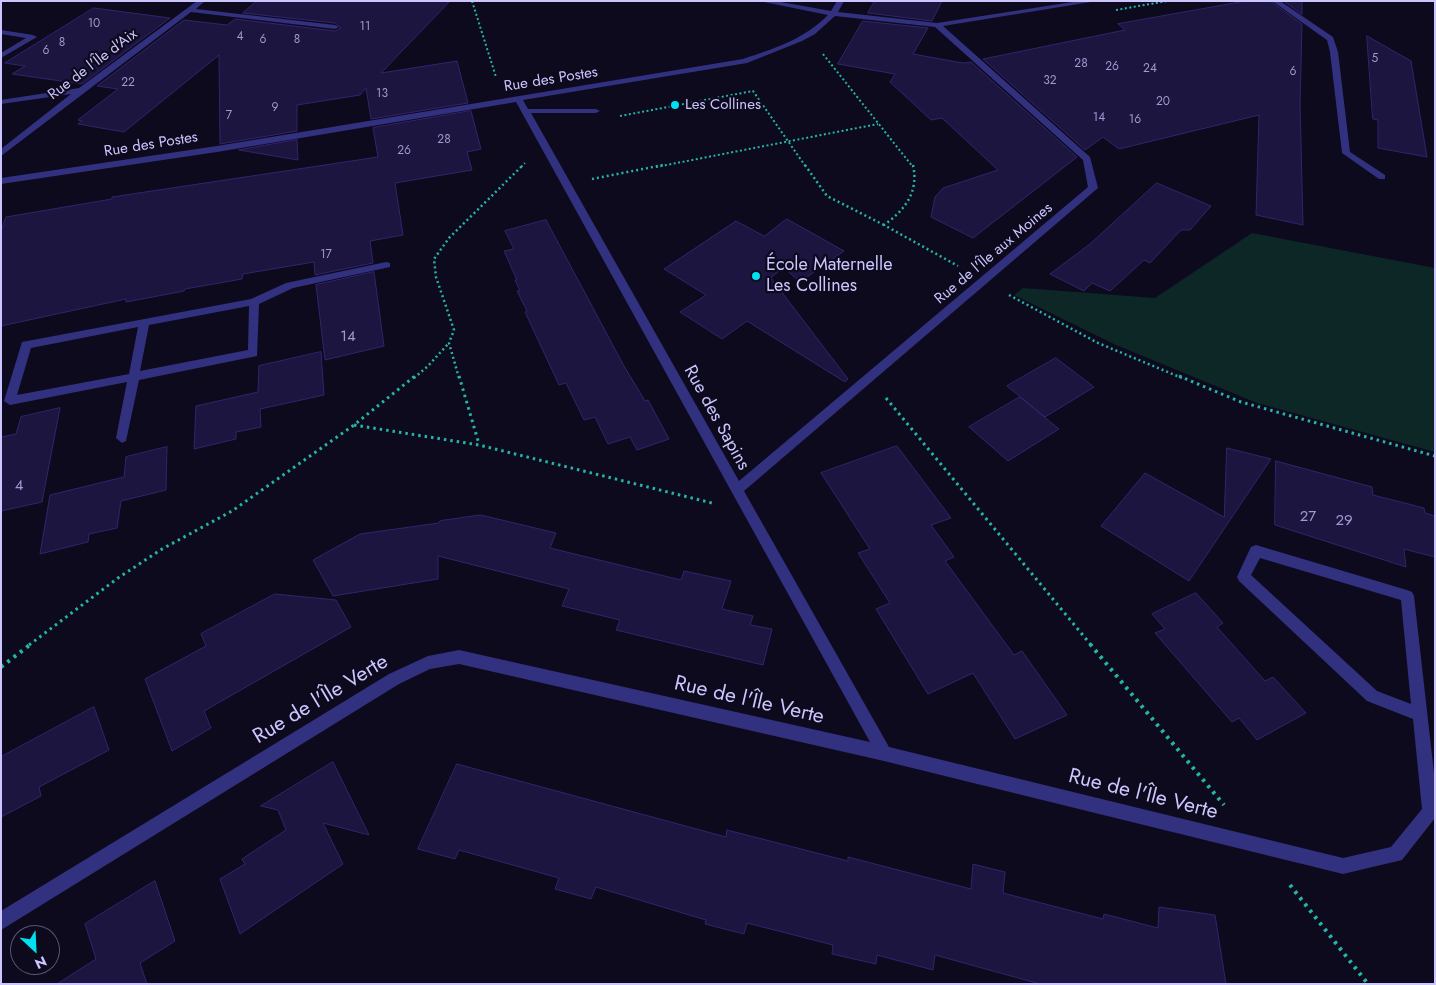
<!DOCTYPE html>
<meta charset="utf-8">
<style>
body{margin:0}
#map{position:relative;width:1436px;height:985px;overflow:hidden;background:#0d0a1d;font-family:Jost,sans-serif}
canvas{display:block}
.frame{position:absolute;inset:0;border:2px solid #cbc6ff;pointer-events:none}
.north{position:absolute;left:10px;top:925px;width:50px;height:50px;box-sizing:border-box;background:#0d0a1d;border:1px solid #595577;border-radius:50%;rotate:155deg;font-size:14px;font-weight:700;line-height:20px;text-align:center;color:#cbc6ff}
.north::after{content:'';display:block;margin:auto;width:18px;height:22px;background:#00e0f1;clip-path:polygon(50% 0,100% 100%,50% 72%,0 100%)}
</style>
<div id="map">
<canvas width="1436" height="985"></canvas>
<div class="frame"></div>
<div class="north">N</div>
</div>
<script>
const g = document.querySelector('canvas').getContext('2d');
g.lineJoin = 'round';
function paint(path, color) { g.fillStyle = color; g.fill(path, 'evenodd'); }
function strokePath(path, color, width, dash) { g.strokeStyle = color; g.lineWidth = width; g.lineCap = dash ? 'butt' : 'round'; g.setLineDash(dash || []); g.stroke(path); }
function drawText(font, color, halo, rows, align = 'center') {
  g.font = font + ' Jost,sans-serif'; g.lineWidth = 4.5; g.setLineDash([]); g.textBaseline = 'middle'; g.strokeStyle = halo; g.fillStyle = color; for (const [text, x, y, turn = 0] of rows) {
    g.save(); g.translate(x, y); g.rotate((+turn || 0) * Math.PI / 180); g.textAlign = isNaN(turn) ? turn : align; if (halo) g.strokeText(text, 0, 0); g.fillText(text, 0, 0); g.restore();
  }
}
const green = new Path2D(`
 M1252 233 1435 268V452L1257 403 1116 345 1014 295 1023 288 1155 298Z`);
const building = new Path2D(`
 M257 1H450L381 73 457 61 468 103 371 119 366 88 360 95 297 105V131L220 144 219 55 124 132 78 124 82 121 78 120 118 89 97 86 184 20 227 25 235 19 335 31 341 28 335 23 243 13Z
 M875 1H942L932 21 868 13Z
 M1246 1H1270L1302 24 1300 104 1303 225 1256 215 1259 115 1119 149 1103 137 1085 150 983 59 1125 30 1118 24Z
 M1284 1H1302V14Z
 M94 8 170 18 82 84 12 74 25 66 5 63Z
 M863 21 928 28 913 54 963 63 971 62 1077 157 973 238 931 217 935 197 943 188 998 170 942 118 931 120 890 82 895 74 838 64Z
 M1367 36 1411 61 1427 157 1378 148V120L1373 119Z
 M471 111 481 149 467 152 472 170 395 183 403 235 370 241 373 263 315 275 314 262 243 274 242 279 185 289 184 291 126 302V299L1 326V231L6 217 112 199V197L378 157 373 128Z
 M297 140 298 160 239 150Z
 M1157 183 1211 206 1190 230H1181L1150 263 1144 260 1110 291 1092 283 1084 291 1050 274 1090 244Z
 M787 219 844 251 800 282 783 267 771 278 848 379 845 382 747 321 722 339 680 312 706 295 664 269 736 221 764 236Z
 M546 220 624 366 645 401 648 400 669 439 637 450 630 437 608 444 595 417 584 420 566 383 559 385 525 312 527 311 517 291H520L515 280H517L504 251 514 249 505 231Z
 M374 272 384 346 325 360 316 285Z
 M321 352 324 395 260 409 261 427 236 432V439L194 449 196 406 258 392 259 366Z
 M1056 358 1094 387 1045 417 1007 386Z
 M1020 397 1059 429 1008 461 969 427Z
 M60 408 42 502 1 511V437L16 434 21 417Z
 M897 446 951 518 931 525 954 557 945 561 1014 655 1022 651 1067 715 1015 739 973 673 928 694 876 609 890 603 858 553 870 549 821 473Z
 M167 447 166 490 121 501 117 528 89 534 88 542 40 554 50 495 124 477 126 457Z
 M1227 448 1271 459 1189 581 1101 526 1145 473 1224 517Z
 M1276 461 1372 487 1373 495 1424 508 1425 513 1435 516V557L1404 549 1406 567 1275 525Z
 M481 515 556 533 550 548 681 580 684 571 731 581 722 609 753 616 750 625 772 629 763 665 616 630 620 620 562 606 569 589 438 556V579L333 596 313 560 360 534 439 523 440 521Z
 M1196 593 1223 623 1217 627 1265 681 1273 677 1306 713 1257 740 1239 718 1232 722 1155 633 1165 629 1152 614Z
 M275 594 336 600 351 627 204 711 211 728 172 751 145 679 206 646 201 634Z
 M94 707 109 750 39 787 41 796 1 817V757Z
 M333 762 369 835 323 823 343 864 240 934 220 879 245 864 242 859 286 830 278 810 261 806Z
 M457 764 726 837 727 830 848 861V857L971 889 973 864 1005 872 1003 893 1103 919 1104 914 1158 928 1159 907 1215 915 1226 984H1040L935 955 933 970 877 955 876 964 832 954 833 945 747 923 744 934 705 924 706 920 596 887 591 899 555 889 559 878 459 850 455 859 418 849Z
 M155 881 175 941 140 963 147 984H57L96 959 85 924Z`);
const pathFar3 = new Path2D(`
 M472 1 496 77
 M1116 10 1167 1
 M823 54 913 167
 M620 116 753 91 806 167
 M521 167 525 163
 M656 167 878 124`);
const pathFar2 = new Path2D(`
 M805 165 827 196 884 225
 M913 165C919 192 905 210 884 225L958 266
 M592 179 663 165
 M1009 295 1098 343 1182 378
 M414 378 428 366 449 343
 M459 378 449 343 454 330 436 277 434 259 449 238 523 165`);
const pathFar1 = new Path2D(`
 M459 376 479 444
 M1179 376 1241 402 1435 456
 M886 398 1091 645
 M354 425 479 445 712 503
 M29 645 118 578 162 549 232 511 354 425 415 376`);
const path = new Path2D(`
 M1090 644 1224 805
 M1 667 31 644
 M1290 885 1368 984`);
const minor = new Path2D(`
 M197 1H205L196 9 335 25 339 27 335 29 191 12 1 156V149L71 94 1 104V100L79 88Z
 M759 1H775L831 11 837 1H844L838 12 937 23 1079 1H1097L943 26 1090 157 1098 188 744 491 889 747 1343 858 1391 847 1422 809 1413 719 1367 701 1239 581 1237 577 1249 551 1251 547 1256 545 1407 590 1412 592 1414 596 1435 782V818L1402 860 1343 874 884 761 459 664 430 669 399 684 1 930V911L389 674 428 656 459 650 870 742 516 102 217 152 1 184V178L217 146 743 59C773 49 805 39 828 15ZM835 16 935 27 1083 160 1088 187 739 481 531 113H596L600 111 596 109H528L523 100 747 63 802 41 815 34ZM1260 558 1401 600 1411 704 1377 691 1251 575Z
 M1272 1H1280L1333 37 1338 52 1350 152 1385 175V179H1379L1342 153 1330 52 1327 40Z
 M1 30 33 35 37 37 1 58V53L26 38 1 34Z
 M386 262 390 263V267L293 288 259 304 257 356 139 380 126 441 122 443 116 438 127 382 10 405 4 401 22 342 251 299 286 283ZM249 306 248 350 140 371 149 325ZM138 327 129 374 17 395 31 348Z`);
const markers = [
 [675,105,5,"#00e0f1"],
 [756,276,5,"#00e0f1"]
];
const farNumbernames = [
 ["10",94,24],
 ["11",365,27],
 ["4",240,37],
 ["6",263,40],
 ["8",297,40],
 ["8",62,43],
 ["6",46,51],
 ["5",1375,59],
 ["28",1081,64],
 ["26",1112,67],
 ["24",1150,69],
 ["6",1293,72],
 ["32",1050,81],
 ["22",128,83],
 ["13",382,94],
 ["20",1163,102],
 ["9",275,108],
 ["7",229,116],
 ["14",1099,118],
 ["16",1135,120],
 ["28",444,140],
 ["26",404,151],
 ["17",326,255]
];
const farStreetnames = [
 ["Rue de l'Île d'Aix",93,65,-37],
 ["Rue des Postes",551,80,-9],
 ["Rue des Postes",151,145,-9],
 ["Rue de l'Île aux Moines",994,254,-40]
];
const farPoinames = [
 ["Les Collines",685,105]
];
const numberNames = [
 ["14",348,337],
 ["4",19,486],
 ["27",1308,517],
 ["29",1344,521]
];
const poiNames = [
 ["École Maternelle",766,266],
 ["Les Collines",766,287]
];
const streetNames = [
 ["Rue des Sapins",716,418,61]
];
const nearStreetnames = [
 ["Rue de l'Île Verte",321,700,-31],
 ["Rue de l'Île Verte",749,701,13],
 ["Rue de l'Île Verte",1143,795,14]
];
paint(green, '#0d2726');
paint(building, '#1c153f');
strokePath(building, '#31256d', 1);
strokePath(pathFar3, '#24b5a8', 2, [2, 2.5]);
strokePath(pathFar2, '#24b5a8', 2.5, [2, 3]);
strokePath(pathFar1, '#24b5a8', 3, [2.5, 4]);
strokePath(path, '#24b5a8', 4, [3, 5]);
paint(minor, '#323180');
for (const [x, y, r, color] of markers) { const dot = new Path2D(); dot.arc(x, y, r, 0, 2 * Math.PI); g.fillStyle = color; g.fill(dot); strokePath(dot, '#0d0a1d', 2); }
drawText('12px', '#9f9acf', null, farNumbernames);
drawText('15px', '#cbc6ff', '#0d0a1d', farStreetnames);
drawText('15px', '#cbc6ff', '#0d0a1d', farPoinames, 'left');
drawText('15px', '#9f9acf', null, numberNames);
drawText('18px', '#cbc6ff', '#0d0a1d', poiNames, 'left');
drawText('18px', '#cbc6ff', '#0d0a1d', streetNames);
drawText('21px', '#cbc6ff', '#0d0a1d', nearStreetnames);
</script>
